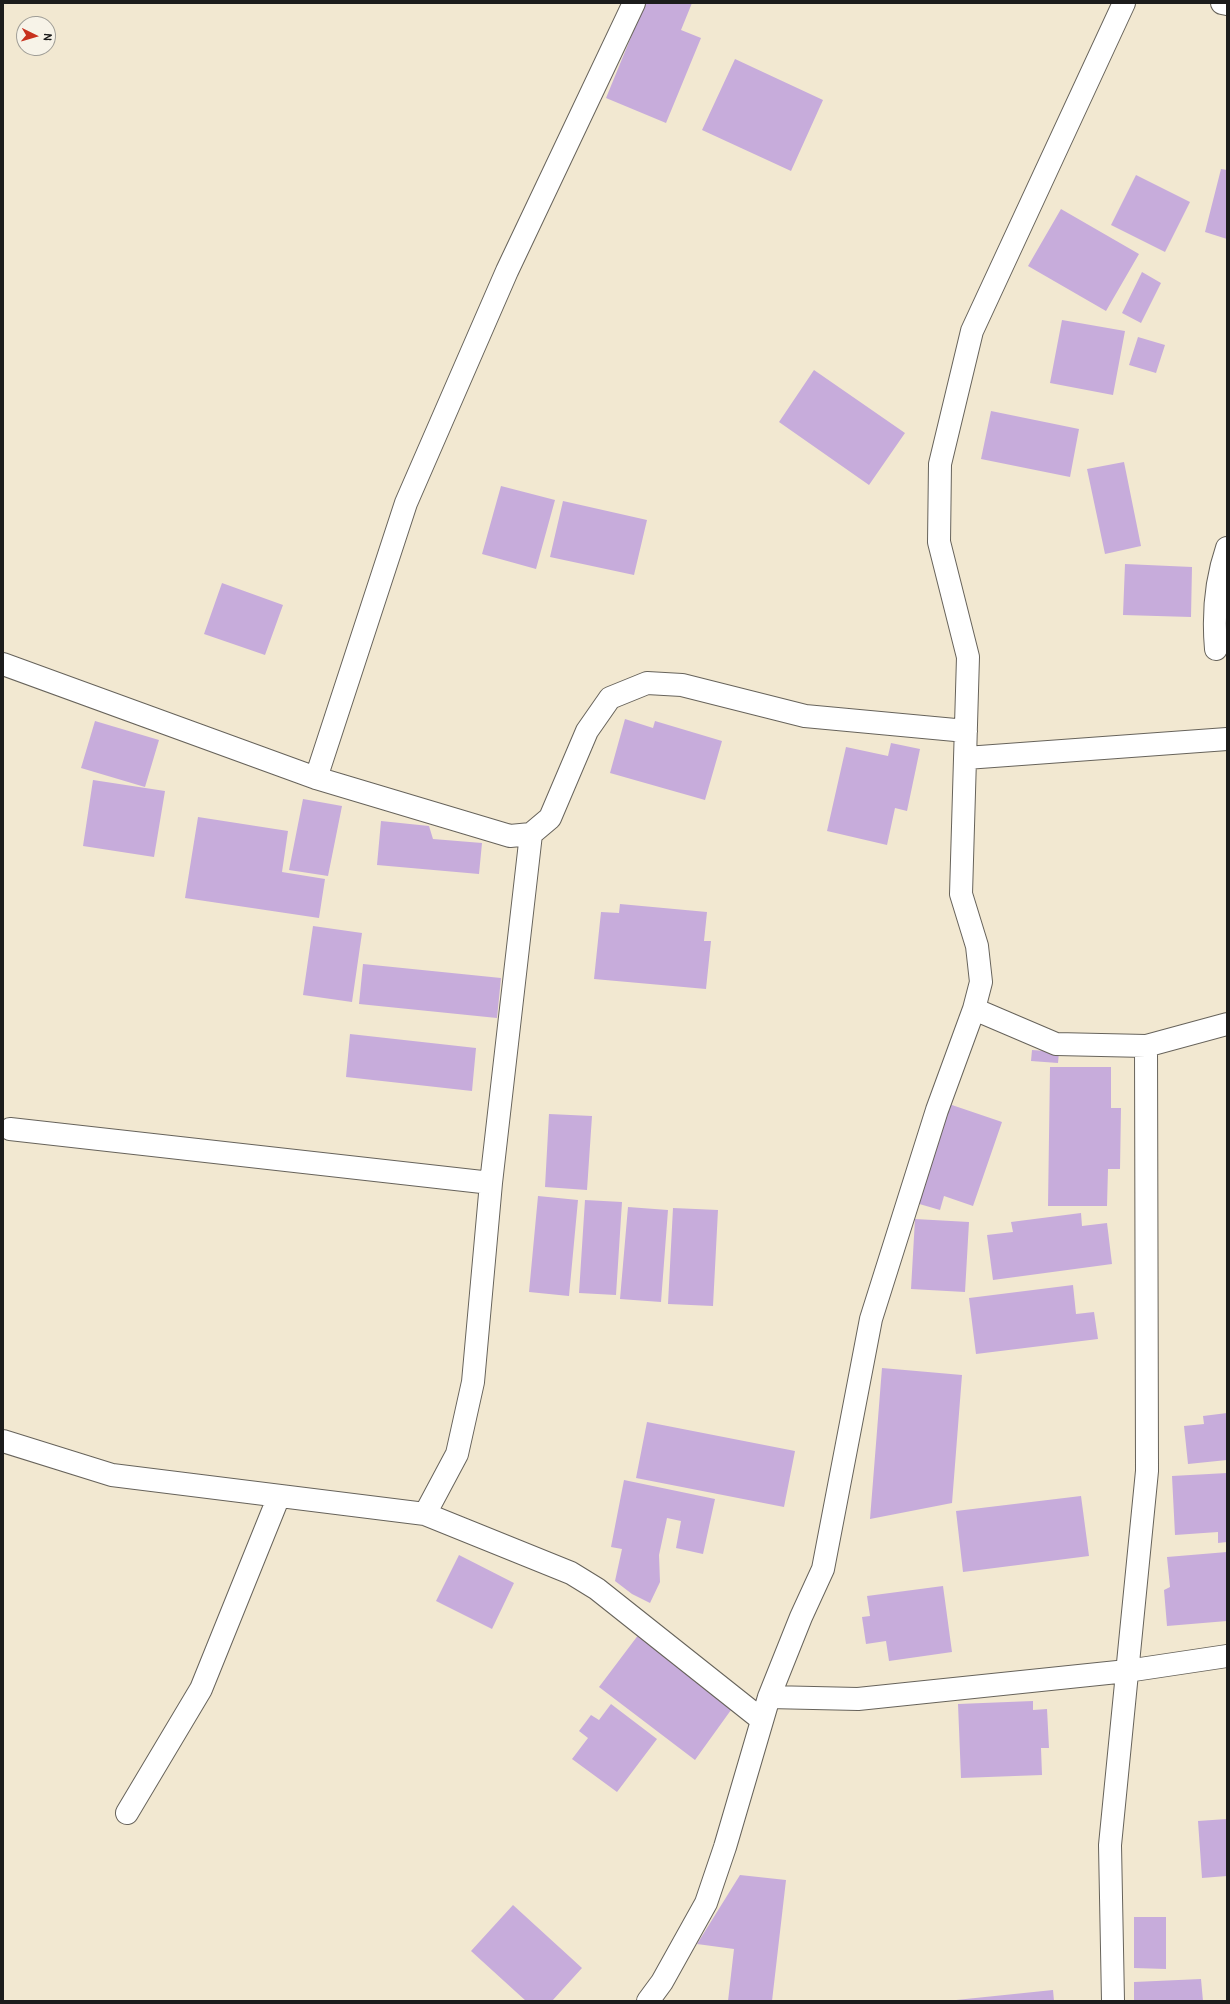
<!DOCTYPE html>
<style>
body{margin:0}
#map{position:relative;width:1230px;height:2004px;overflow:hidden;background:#f2e8d1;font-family:Pangolin,sans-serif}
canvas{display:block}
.frame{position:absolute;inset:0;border:4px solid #1c1c1c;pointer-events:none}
.north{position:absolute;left:16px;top:16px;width:40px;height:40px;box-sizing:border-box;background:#f7f3e8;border:1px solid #9f9d96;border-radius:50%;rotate:95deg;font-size:11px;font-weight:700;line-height:16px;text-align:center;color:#1c1c1c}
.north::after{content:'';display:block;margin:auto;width:14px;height:18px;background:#c8321e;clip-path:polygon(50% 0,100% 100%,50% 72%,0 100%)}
</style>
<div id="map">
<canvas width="1230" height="2004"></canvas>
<div class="frame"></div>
<div class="north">N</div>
</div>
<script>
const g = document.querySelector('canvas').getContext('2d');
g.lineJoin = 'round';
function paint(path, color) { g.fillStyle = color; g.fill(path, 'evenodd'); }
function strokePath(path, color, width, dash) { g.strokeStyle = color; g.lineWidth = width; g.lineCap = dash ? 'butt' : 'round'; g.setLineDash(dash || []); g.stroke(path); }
const building = new Path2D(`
 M645 3H692L681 30 701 38 666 123 606 98Z
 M735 59 823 100 791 171 702 130Z
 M1221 169 1227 170V239L1205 232Z
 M1136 175 1190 202 1165 252 1111 225Z
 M1061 209 1139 254 1106 311 1028 266Z
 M1142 272 1161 283 1141 323 1122 313Z
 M1062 320 1125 331 1113 395 1050 383Z
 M1138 337 1165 345 1156 373 1129 365Z
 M814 370 905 433 869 485 779 422Z
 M991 411 1079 429 1070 477 981 459Z
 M1124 462 1141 546 1105 554 1087 469Z
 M501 486 555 500 536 569 482 554Z
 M563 501 647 520 634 575 550 557Z
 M1125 564 1192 567 1191 617 1123 615Z
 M222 583 283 605 265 655 204 634Z
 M625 719 653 728 655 721 722 741 705 800 610 773Z
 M95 721 159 740 145 787 81 768Z
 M891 743 920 749 907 811 895 808 887 845 827 831 846 747 888 756Z
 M93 780 165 791 154 857 83 846Z
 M303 799 342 806 328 876 289 870Z
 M198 817 288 831 282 872 325 879 319 918 185 898Z
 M381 821 429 826 433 839 482 843 479 874 377 865Z
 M620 904 707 912 704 941H711L706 989 594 979 601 912 619 913Z
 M313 926 362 933 352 1002 303 995Z
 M363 964 501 978 497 1018 359 1004Z
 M350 1034 476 1048 472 1091 346 1077Z
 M1032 1050 1059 1052 1058 1063 1031 1061Z
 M1050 1067H1111V1108H1121L1120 1169H1108L1107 1206H1048Z
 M949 1104 1002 1122 973 1206 944 1196 940 1210 916 1203Z
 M549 1114 592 1116 587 1190 545 1187Z
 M538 1196 578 1200 569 1296 529 1292Z
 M585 1200 622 1202 616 1295 579 1293Z
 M628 1207 668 1210 661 1302 620 1299Z
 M673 1208 718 1210 713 1306 668 1304Z
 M1081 1213 1082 1226 1107 1223 1112 1264 993 1280 987 1235 1013 1232 1011 1222Z
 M915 1219 969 1222 965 1292 911 1289Z
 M1073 1285 1076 1314 1094 1312 1098 1339 976 1354 969 1298Z
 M882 1368 962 1375 952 1503 870 1519Z
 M1227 1413V1460L1188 1464 1184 1426 1204 1424 1203 1416Z
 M647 1422 795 1451 784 1507 636 1478Z
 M1227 1473V1542L1218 1543V1532L1175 1535 1172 1476Z
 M624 1480 715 1499 703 1554 676 1548 681 1521 667 1518 659 1555 660 1582 650 1603 632 1594 615 1581 622 1549 611 1547Z
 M1081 1496 1089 1556 963 1572 956 1511Z
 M1227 1552V1621L1167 1626 1164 1590 1170 1587 1167 1557Z
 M459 1555 514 1583 492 1629 436 1601Z
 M943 1586 952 1652 889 1661 886 1641 866 1644 862 1617 870 1616 867 1596Z
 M639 1634 731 1710 695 1760 599 1687Z
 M1033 1701V1710L1047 1709 1049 1748H1041L1042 1775 961 1778 958 1704Z
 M611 1704 657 1739 617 1792 572 1759 588 1738 579 1731 591 1715 599 1720Z
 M1227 1819V1876L1202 1878 1198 1821Z
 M740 1875 786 1880 772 2001H728L734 1949 697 1944Z
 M513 1905 582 1968 552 2001H526L471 1951Z
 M1134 1917H1166V1969L1134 1968Z
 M1201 1979 1203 2001H1134V1982Z
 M1053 1990 1054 2001H956V2000Z`);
const minor = new Path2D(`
 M1222 3 1227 4
 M1216 649C1213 615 1216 580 1227 548
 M3 664 316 778 510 836 531 834 550 818 587 731 610 698 647 683 682 685 805 716 966 731
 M966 758 1227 739
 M316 778 406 503 507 271 634 3
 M974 1009 1056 1044 1146 1046 1227 1024
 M10 1129 491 1183
 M3 1441 112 1475 425 1514 571 1573 597 1589 762 1720
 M425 1514 457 1454 473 1382 491 1183 531 834
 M769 1697 858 1699 1127 1671 1227 1656
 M127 1813 201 1689 279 1496
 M648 2001 662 1982 706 1903 725 1847 769 1697 801 1617 823 1569 871 1319 937 1110 974 1009 981 982 977 946 961 894 968 657 939 542 940 464 972 331 1124 3
 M1113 2001 1110 1845 1147 1471 1146 1046`);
paint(building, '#c7acdb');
strokePath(minor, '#67635b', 24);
strokePath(minor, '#fff', 22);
</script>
